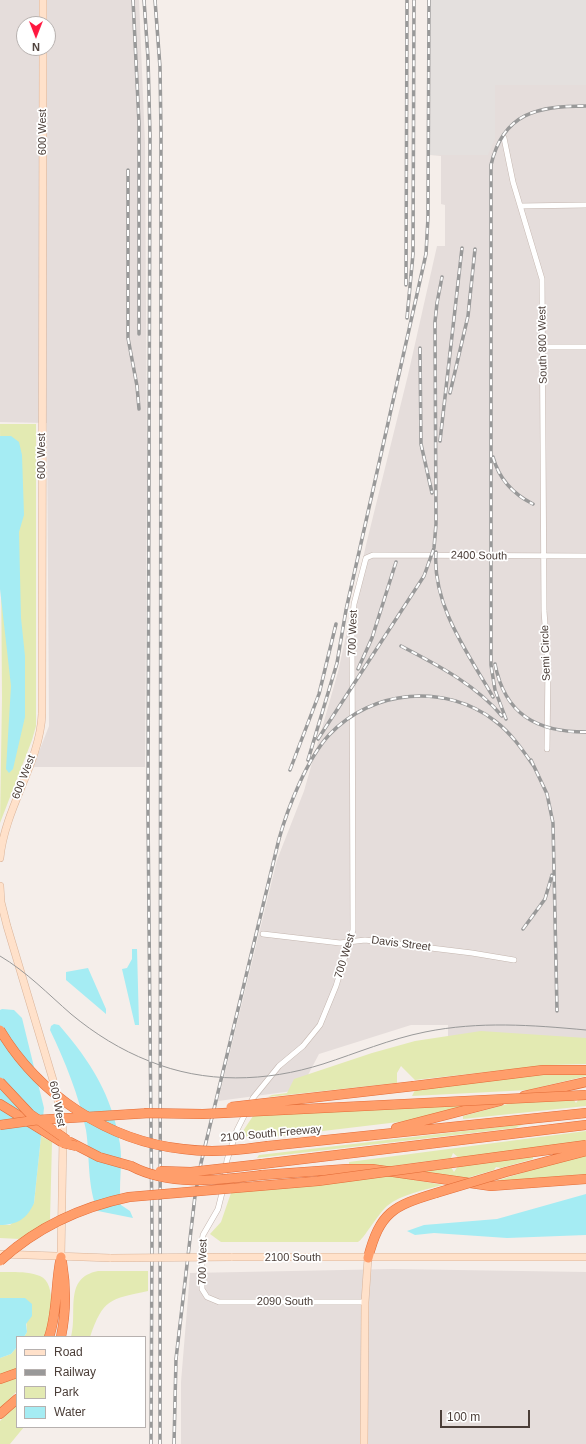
<!DOCTYPE html>
<style>
body{margin:0}
#map{position:relative;width:586px;height:1444px;overflow:hidden;background:#f5eeea;font-family:Arial,sans-serif}
canvas{display:block}
.legend{position:absolute;left:16px;top:1336px;width:130px;height:92px;box-sizing:border-box;background:#fff;border:1px solid #b7b1af;margin:0;padding:5px 7px;list-style:none;font-size:12px;color:#4a3d37}
.legend li{display:flex;align-items:center;gap:8px;height:20px}
.legend b{width:20px;border:1px solid #b7b1af}
.north{position:absolute;left:16px;top:16px;width:40px;height:40px;box-sizing:border-box;background:#fff;border:1px solid #b7b1af;border-radius:50%;rotate:180deg;font-size:11px;font-weight:700;line-height:16px;text-align:center;color:#4a3d37}
.north::after{content:'';display:block;margin:auto;width:14px;height:18px;background:#ff173f;clip-path:polygon(50% 0,100% 100%,50% 72%,0 100%)}
.scale{position:absolute;left:440px;top:1410px;width:90px;height:18px;box-sizing:border-box;border:2px solid #4a3d37;border-top:0;padding-left:5px;font-size:12px;line-height:14px;white-space:nowrap;color:#4a3d37;-webkit-text-stroke:3px #fff;paint-order:stroke}
</style>
<div id="map">
<canvas width="586" height="1444"></canvas>
<ul class="legend">
<li><b style="height:5px;background:#ffe1ca"></b>Road</li>
<li><b style="height:5px;background:#999"></b>Railway</li>
<li><b style="height:11px;background:#e3eab2"></b>Park</li>
<li><b style="height:11px;background:#a5ecf3"></b>Water</li>
</ul>
<div class="north">N</div>
<div class="scale">100 m</div>
</div>
<script>
const g = document.querySelector('canvas').getContext('2d');
g.lineJoin = 'round';
function paint(path, color) { g.fillStyle = color; g.fill(path, 'evenodd'); }
function strokePath(path, color, width, dash) { g.strokeStyle = color; g.lineWidth = width; g.lineCap = dash ? 'butt' : 'round'; g.setLineDash(dash || []); g.stroke(path); }
function drawText(font, color, halo, rows, align = 'center') {
  g.font = font + ' Arial,sans-serif'; g.lineWidth = 3.5; g.setLineDash([]); g.textBaseline = 'middle'; g.strokeStyle = halo; g.fillStyle = color; for (const [text, x, y, turn = 0] of rows) {
    g.save(); g.translate(x, y); g.rotate((+turn || 0) * Math.PI / 180); g.textAlign = isNaN(turn) ? turn : align; if (halo) g.strokeText(text, 0, 0); g.fillText(text, 0, 0); g.restore();
  }
}
const industrial = new Path2D(`
 M0 0H139L145 143 147 471 145 767H33L49 726 47 423 0 422ZM24 24H48V48H24Z
 M431 0H586V1043L448 1037V1025H411L319 1054 300 1090 218 1101 277 860 304 791 338 672 366 545 408 375 437 246H445V205L441 204V156L430 155Z
 M393 1269 586 1272V1444H181V1382L190 1273Z`);
const green = new Path2D(`
 M0 424H36V726L32 740 0 823 2 698Z
 M481 1031 586 1038V1064L550 1065 415 1080 401 1066 397 1073V1083L268 1097 272 1095 287 1093 294 1079 372 1053 415 1041Z
 M586 1072V1076L529 1090 412 1096 416 1088 537 1074Z
 M573 1099 576 1103 579 1099H586V1106L463 1119V1116L515 1102Z
 M476 1104 407 1121 256 1139 244 1136 245 1140H241L243 1131 253 1116Z
 M524 1124 515 1128 257 1158 259 1155Z
 M586 1131V1141L459 1158 453 1153 451 1158 386 1167 349 1165V1162Z
 M41 1136 52 1142 50 1220 20 1239 0 1238V1225H10L34 1203Z
 M586 1155V1174L493 1182 540 1167Z
 M533 1156V1159L501 1168 496 1167 494 1170 460 1180 413 1172 451 1167 454 1172 458 1166Z
 M388 1175 443 1185C424 1190 402 1194 387 1206 378 1214 363 1240 358 1242H221L210 1234 221 1222 231 1193Z
 M98 1271H148V1291C110 1299 103 1299 90 1337H71C78 1312 63 1278 98 1271Z
 M0 1272C12 1272 29 1271 40 1276 58 1284 50 1322 45 1337H24L27 1332 25 1298H0Z
 M17 1347V1368L0 1375V1358L11 1354Z
 M17 1378V1391L0 1409V1384Z
 M17 1405V1427H24L10 1444H0V1421Z`);
const parking = new Path2D(`
 M431 0H586V85H495V139L488 155H430Z`);
const water = new Path2D(`
 M0 436H11L19 442 22 455 24 515 19 532 21 618 25 656V717L13 769 9 773 6 769 11 686 0 589Z
 M132 949H137L139 1025H135L122 969 127 968 132 959Z
 M88 968 106 1009V1014L66 980V972Z
 M2 1009 14 1010 22 1018 44 1108 34 1203C27 1219 17 1225 0 1225V1010Z
 M54 1024 59 1025C91 1062 112 1095 120 1144 123 1164 118 1185 121 1205L130 1211 133 1218 98 1211C87 1188 90 1156 86 1130 79 1096 65 1061 50 1030L51 1026Z
 M586 1194V1235L507 1238 434 1233 415 1235 407 1231 424 1225 497 1219Z
 M0 1298H25L32 1304V1316L26 1324 27 1332 24 1337H17V1347L11 1354 0 1358Z`);
const street = new Path2D(`
 M504 138 513 182 542 279 544 611 548 666 547 749
 M521 206 586 205
 M543 347H586
 M263 934 340 943 365 940 472 953 514 960
 M224 1181 227 1160 237 1130 253 1098 279 1066 303 1046 320 1025 336 986 353 930 352 628 354 604 366 558 373 555 586 556
 M223 1189 218 1209 203 1235 202 1242V1289L207 1297 219 1302H365`);
const secondary = new Path2D(`
 M43 24V0
 M0 858C5 807 40 763 42 714L43 48
 M0 886 1 902 7 926 53 1080 62 1118 63 1136 61 1257
 M0 1254 111 1258
 M231 1257H586
 M364 1444 365 1302 368 1258`);
const highway = new Path2D(`
 M414 1086 543 1070H586
 M524 1096 586 1082
 M0 1104 63 1143
 M396 1128 500 1101
 M70 1142 99 1157 131 1166
 M268 1146 586 1113
 M262 1164 586 1125
 M262 1175 347 1169H372L491 1186 586 1179
 M368 1258C380 1212 393 1206 436 1193
 M49 1337C58 1311 55 1283 61 1257
 M61 1337C66 1313 66 1286 62 1262
 M0 1379 17 1373
 M0 1414 17 1399`);
const tram = new Path2D(`
 M0 956C27 972 48 994 71 1014 95 1034 121 1050 149 1061 205 1084 266 1082 323 1064 357 1053 390 1039 425 1032 479 1021 532 1025 586 1030`);
const rail = new Path2D(`
 M133 0 139 123V334
 M144 0 148 58 150 135 148 814 152 1234 151 1444
 M155 0 160 67 161 133 160 1444
 M128 170V338L137 386 139 409
 M406 285 407 0
 M407 318 413 254 414 0
 M420 348 421 444 432 493
 M450 393 468 316 475 249
 M440 441 462 248
 M493 457C499 479 513 494 533 504
 M436 552C432 605 468 653 493 697
 M401 646C437 665 475 684 502 716
 M495 664C505 715 537 732 586 732
 M358 669 372 638 396 562
 M506 719 495 690 491 665V165C503 112 539 106 586 106
 M318 739 424 576 434 548 436 524 435 322 437 303 442 277
 M308 760 337 663 346 610 426 254 428 217 429 0
 M531 760 547 794 553 823 557 1011
 M290 770 319 694 336 624
 M523 929 545 899 552 875
 M174 1444 176 1359 195 1196 201 1163 279 839C288 807 307 759 329 735 372 689 446 683 495 721 511 733 522 749 533 765`);
const secondaryBridge = new Path2D(`
 M111 1258 231 1257`);
const highwayBridge = new Path2D(`
 M0 1030C39 1095 108 1141 183 1149 212 1153 240 1150 268 1146
 M0 1082 30 1114 67 1140
 M231 1107 414 1086
 M144 1113 203 1114 586 1095
 M0 1125 37 1120 150 1113
 M63 1143 76 1146
 M131 1166C171 1187 220 1180 262 1175
 M160 1171 191 1172 262 1164
 M436 1193 506 1172 586 1151
 M0 1261C37 1227 81 1207 129 1197L318 1181 586 1145`);
const streetNames = [
 ["600 West",43,132,-90],
 ["South 800 West",543,345,-91],
 ["600 West",42,456,-90],
 ["2400 South",479,556,1],
 ["700 West",353,633,-88],
 ["Semi Circle",546,653,-92],
 ["600 West",24,777,-69],
 ["Davis Street",401,944,7],
 ["700 West",345,956,-73],
 ["600 West",57,1104,79],
 ["2100 South Freeway",271,1134,-5],
 ["2100 South",293,1258],
 ["700 West",203,1262,-89],
 ["2090 South",285,1302]
];
paint(industrial, '#e5dddb');
paint(green, '#e3eab2');
paint(parking, '#e4e0de');
paint(water, '#a5ecf3');
strokePath(street, '#c4b6af', 6);
strokePath(secondary, '#dab49a', 8);
strokePath(highway, '#e36b36', 10);
strokePath(street, '#fff', 5);
strokePath(secondary, '#ffe1ca', 7);
strokePath(highway, '#ff9e6b', 9);
strokePath(tram, '#999', 1);
strokePath(rail, '#999', 3.5);
strokePath(rail, '#fff', 2, [6]);
strokePath(secondaryBridge, '#dab49a', 8, []);
strokePath(highwayBridge, '#e36b36', 10, []);
strokePath(secondaryBridge, '#ffe1ca', 7);
strokePath(highwayBridge, '#ff9e6b', 9);
drawText('11px', '#4a3d37', '#fff', streetNames);
</script>
